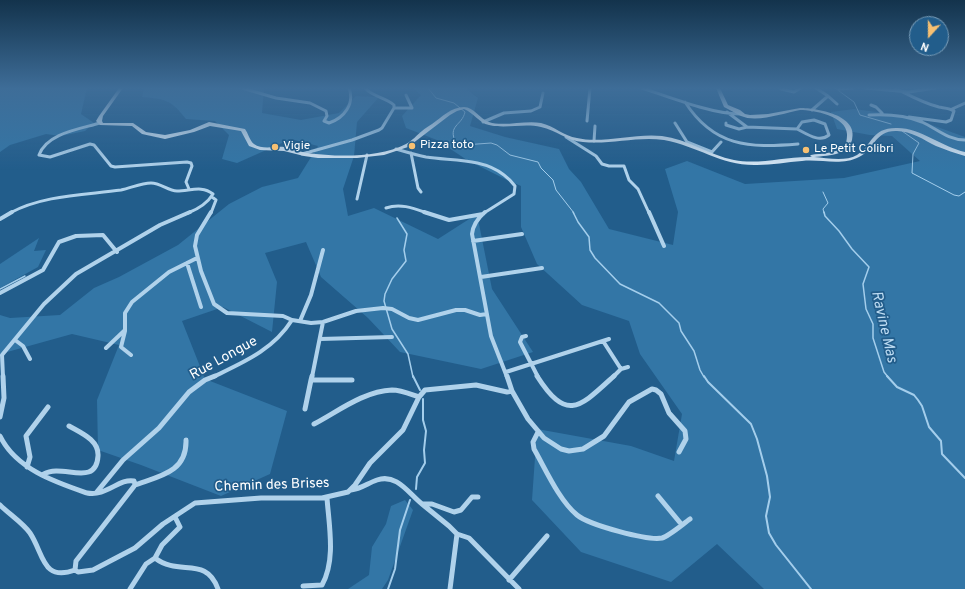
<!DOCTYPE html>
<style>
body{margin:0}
#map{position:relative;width:965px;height:589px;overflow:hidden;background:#225d8b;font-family:Overpass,sans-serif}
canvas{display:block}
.north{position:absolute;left:909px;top:16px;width:40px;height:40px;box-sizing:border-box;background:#225d8b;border:1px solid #7a9eb9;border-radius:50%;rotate:201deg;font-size:11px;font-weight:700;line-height:16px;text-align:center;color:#fff}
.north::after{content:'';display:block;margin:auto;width:14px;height:18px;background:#f6c072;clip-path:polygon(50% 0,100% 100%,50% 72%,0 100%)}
</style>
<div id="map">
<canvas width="965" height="589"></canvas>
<div class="north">N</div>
</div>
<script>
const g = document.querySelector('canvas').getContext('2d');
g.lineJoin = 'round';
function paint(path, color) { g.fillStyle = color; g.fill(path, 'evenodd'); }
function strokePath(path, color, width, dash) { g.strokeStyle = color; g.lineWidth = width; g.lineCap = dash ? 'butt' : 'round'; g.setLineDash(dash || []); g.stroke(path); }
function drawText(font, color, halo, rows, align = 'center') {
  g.font = font + ' Overpass,sans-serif'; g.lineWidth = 3.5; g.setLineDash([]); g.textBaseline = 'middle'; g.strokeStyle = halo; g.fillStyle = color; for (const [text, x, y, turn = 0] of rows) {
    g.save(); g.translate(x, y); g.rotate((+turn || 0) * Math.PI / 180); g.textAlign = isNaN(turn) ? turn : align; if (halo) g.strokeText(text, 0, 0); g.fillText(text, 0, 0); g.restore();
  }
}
const green = new Path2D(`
 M0 88H87L81 114 94 123 85 131 61 136 46 134 10 145 0 152Z
 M144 88H264L262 113 301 120 339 113 356 96 379 97 357 122 354 156 343 189 348 216 374 208 438 239 477 214 492 289 533 352 481 369 400 352 368 318 321 277 306 242 265 253 277 282 272 332 223 307 182 321 205 379 287 411 270 474 221 496 141 465 98 450 97 400 119 345 72 334 0 354V315L10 318 60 315 94 288 119 277 178 245 229 204 262 187 298 178 318 146 291 139 237 163 222 159 229 135 215 121 186 119C171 100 166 99 142 97Z
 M413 88H465L478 98 470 126 505 137 559 149 569 169 581 182 609 229 673 245 678 212 665 169 687 161 745 184 844 178 920 161 892 136 870 135 837 129 831 112 854 109 907 116 965 137V589H764L717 544 671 582 581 552 532 500 537 429 631 446 674 461 682 414 640 354 629 321 582 305 537 264 521 227V186L507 180 467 160 437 140 406 128 402 116 421 95Z
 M39 238 34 251 46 250 38 267 0 288V264Z
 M405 500 413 510 388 580 382 589H348L369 575 372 547 386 524 391 506Z`);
const streamFar2 = new Path2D(`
 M428 88 436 98 454 103 465 112C462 126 447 125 456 143L464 145 491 143 497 145 510 155 538 162 541 168 553 180 556 190 574 213
 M835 88 854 102 860 115 891 124
 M902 131 919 143 913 154 912 173 954 195 959 196 965 192
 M823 192 828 203 823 209 824 213`);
const streamFar1 = new Path2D(`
 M573 212 578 222 589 237 590 250 595 258 620 284 659 303 679 323 681 331 694 351 700 370 704 377
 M824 212 825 216 839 231 852 249 869 267 863 284 866 309 873 324V338L884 372 888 377
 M397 218 407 234 404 250 406 261 392 279 385 294 384 301 392 329 408 354 413 377
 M0 289 25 276`);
const stream = new Path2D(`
 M413 376 420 390
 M704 376 708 382 751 424 757 439 767 476 770 497 766 516 769 533 776 545 811 589
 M887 376 897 387 914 395 918 400 922 406 929 427 941 441 942 454 965 478
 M416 489 417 477 425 463 424 450 426 431 423 420V399
 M388 589 395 569 400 530 410 500`);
const streetFar2 = new Path2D(`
 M242 88 276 98 310 103 326 111 327 116 324 121 329 123C344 118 355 104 349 88
 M642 88C669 97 712 114 740 114
 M865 88 909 92 935 88
 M895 88C909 95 923 103 939 107 944 108 950 108 954 111L951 120 946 122 909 117
 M781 89 794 92 801 88
 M839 89 853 88
 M828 96 837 104
 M685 102C714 147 749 148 798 144
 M871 105 876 107 882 113
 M394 108H412L406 95
 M952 109 965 103
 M812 110 828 96 816 88
 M727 112 747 127 797 129
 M869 115C887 114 905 115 922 122 937 129 948 140 965 140
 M814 120 825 124 829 135C819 143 807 134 797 129L802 122Z
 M587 121 590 88
 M483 122 504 113 531 111 540 107 543 93
 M100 123C80 129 47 133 39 155L50 157 90 144 94 145 111 166 115 167 187 162 191 163 192 166 186 182 189 189
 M675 123 687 142 712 152
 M726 123V125L739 129 747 127
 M566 137 596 156 602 164 609 166H624L629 180 638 189 649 213
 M594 141 595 126
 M396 149C406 152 416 155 426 157 452 161 483 158 504 175 508 178 512 182 515 186L514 194 484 213
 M411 153 418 188 421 192
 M711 153 721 142
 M302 154 352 140 379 130 382 128 394 108V105C385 97 373 97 365 88
 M357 199 367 155
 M386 208C400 203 413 208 427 213
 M10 213C43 195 85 195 121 190 131 188 141 183 151 183 161 183 168 191 177 191 190 191 202 185 213 194 207 204 198 209 188 213
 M211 213 216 200 212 197`);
const streetFar1 = new Path2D(`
 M211 212 197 235 195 246 201 271 214 304 227 313 283 316 292 320C273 350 244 362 213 377
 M424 212 449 220 483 214
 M485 212C478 218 473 224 472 234L491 336 507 377
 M649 212 664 246
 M0 219 12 212
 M473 241 522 234
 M187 263 201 307
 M481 277 542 268
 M0 293 43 270 59 242 76 236 103 235 117 252
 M292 320 311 323 323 322 356 311 383 308 392 309 409 318 418 320 456 310H465L480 315 487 314
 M300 321 311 295 323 250
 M125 331 121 347 131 355
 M526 336 522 337 520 342 538 377
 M320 339 392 337
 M15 340 23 346 30 359
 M603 341 621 369
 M106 348 125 330V313L132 302 169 272 197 258
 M506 372 609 339
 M3 377 2 355 44 304 76 274 160 225 190 212
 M312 377 323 322
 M613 377 621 369 628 367`);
const street = new Path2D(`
 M312 376 311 380H352
 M507 376 512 391 528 419 544 438 561 449 569 451 583 449 604 436 629 402 652 389 656 390 661 394 669 413 685 431 686 439 679 452
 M537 376C567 423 580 407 614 376
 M305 409 311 380
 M0 417 4 398 3 376
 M314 424C337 412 364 391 392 390 401 390 410 394 419 397
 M538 432 533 442 534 449C546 470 559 500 577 515 589 525 648 541 662 538 669 536 683 524 690 519
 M0 436C16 469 55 482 87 493 106 497 119 478 134 481L135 485 76 561 75 570 78 572 93 570 135 548 163 524 195 503 261 498H322L348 492 355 485 370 463 403 430 419 397 425 390 476 385 507 392 512 391
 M27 467 30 457 26 436 48 407
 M44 474C62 463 96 488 98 456 99 440 81 433 69 426
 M135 485C160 476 187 472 186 440
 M351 490C361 489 368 483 377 480 397 473 409 494 422 504H432L454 512 461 510 472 497H478
 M96 493 123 460 159 428 189 392 205 380 215 376
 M658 496 682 525
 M422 504 449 526 457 534 450 589
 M0 505C9 514 23 523 30 533 44 554 42 582 75 570
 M175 517 180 527 162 545 155 558C179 577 206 555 218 589
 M457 534 469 538 519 589
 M509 580 547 536
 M303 586 322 585C336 560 329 526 327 498
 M130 589 146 564 155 558`);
const secondary = new Path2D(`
 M119 88H123L103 116 102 121 103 123H133L146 132 165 135 190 130 209 122 245 129C248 133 250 141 254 144 262 150 275 146 284 147 292 148 299 152 307 153 337 157 379 158 406 144 412 141 417 135 422 131 425 128 429 126 432 124 442 117 451 107 464 107 474 107 480 119 489 122 503 127 525 120 541 123 554 126 564 136 577 138 602 144 634 133 662 136 687 139 709 155 734 160 760 165 786 156 812 157L810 156 811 155C821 153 837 154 844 146 847 143 847 137 847 134 846 116 814 110 800 110 784 113 757 123 741 116 735 113 730 110 724 107L716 88H720L728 105 740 110 745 114 750 115 768 114 800 108C817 108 859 115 852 140 850 147 845 151 839 153 831 156 822 156 814 157 827 158 845 162 857 155 873 145 871 128 896 128 919 127 942 147 965 152V156C955 153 946 150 936 146 924 140 911 131 897 131 875 130 875 149 859 157 842 166 821 159 802 161 787 162 772 165 757 165 721 166 698 146 664 140 637 136 610 145 583 142 567 141 556 130 541 127 524 123 506 129 489 125 479 123 474 113 464 109L457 111 450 115 408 147 384 155 357 158H318L304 156 284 151 260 150 249 146 241 131 210 126 194 132 165 139 142 134 132 126 100 125 96 121 99 116Z`);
const markers = [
 [412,146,4,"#f6c072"],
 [275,147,4,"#f6c072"],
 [806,150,4,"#f6c072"]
];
const farPoinames = [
 ["Pizza toto",420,146],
 ["Vigie",283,147],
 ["Le Petit Colibri",814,150]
];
const streetNames = [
 ["Rue Longue",224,359,-29],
 ["Chemin des Brises",272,486,-2]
];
const waterNames = [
 ["Ravine Mas",883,327,77]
];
paint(green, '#3376a6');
strokePath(streamFar2, '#a4ceec', 1);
strokePath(streamFar1, '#a4ceec', 1.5);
strokePath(stream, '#a4ceec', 2);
strokePath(streetFar2, '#b0d2eb', 3);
strokePath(streetFar1, '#b0d2eb', 4);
strokePath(street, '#b0d2eb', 5);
paint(secondary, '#dbebf8');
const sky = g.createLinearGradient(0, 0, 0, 170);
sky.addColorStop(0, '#13334c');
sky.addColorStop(0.52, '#3e6d98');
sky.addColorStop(1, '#3e6d9800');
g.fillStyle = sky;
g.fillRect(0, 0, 965, 170);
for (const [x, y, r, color] of markers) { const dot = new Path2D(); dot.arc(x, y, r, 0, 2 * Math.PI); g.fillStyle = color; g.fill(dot); strokePath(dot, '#225d8b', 1.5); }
drawText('12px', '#fff', '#225d8b', farPoinames, 'left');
drawText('14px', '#fff', '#225d8b', streetNames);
drawText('italic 15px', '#bcdbf2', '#225d8b', waterNames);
</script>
